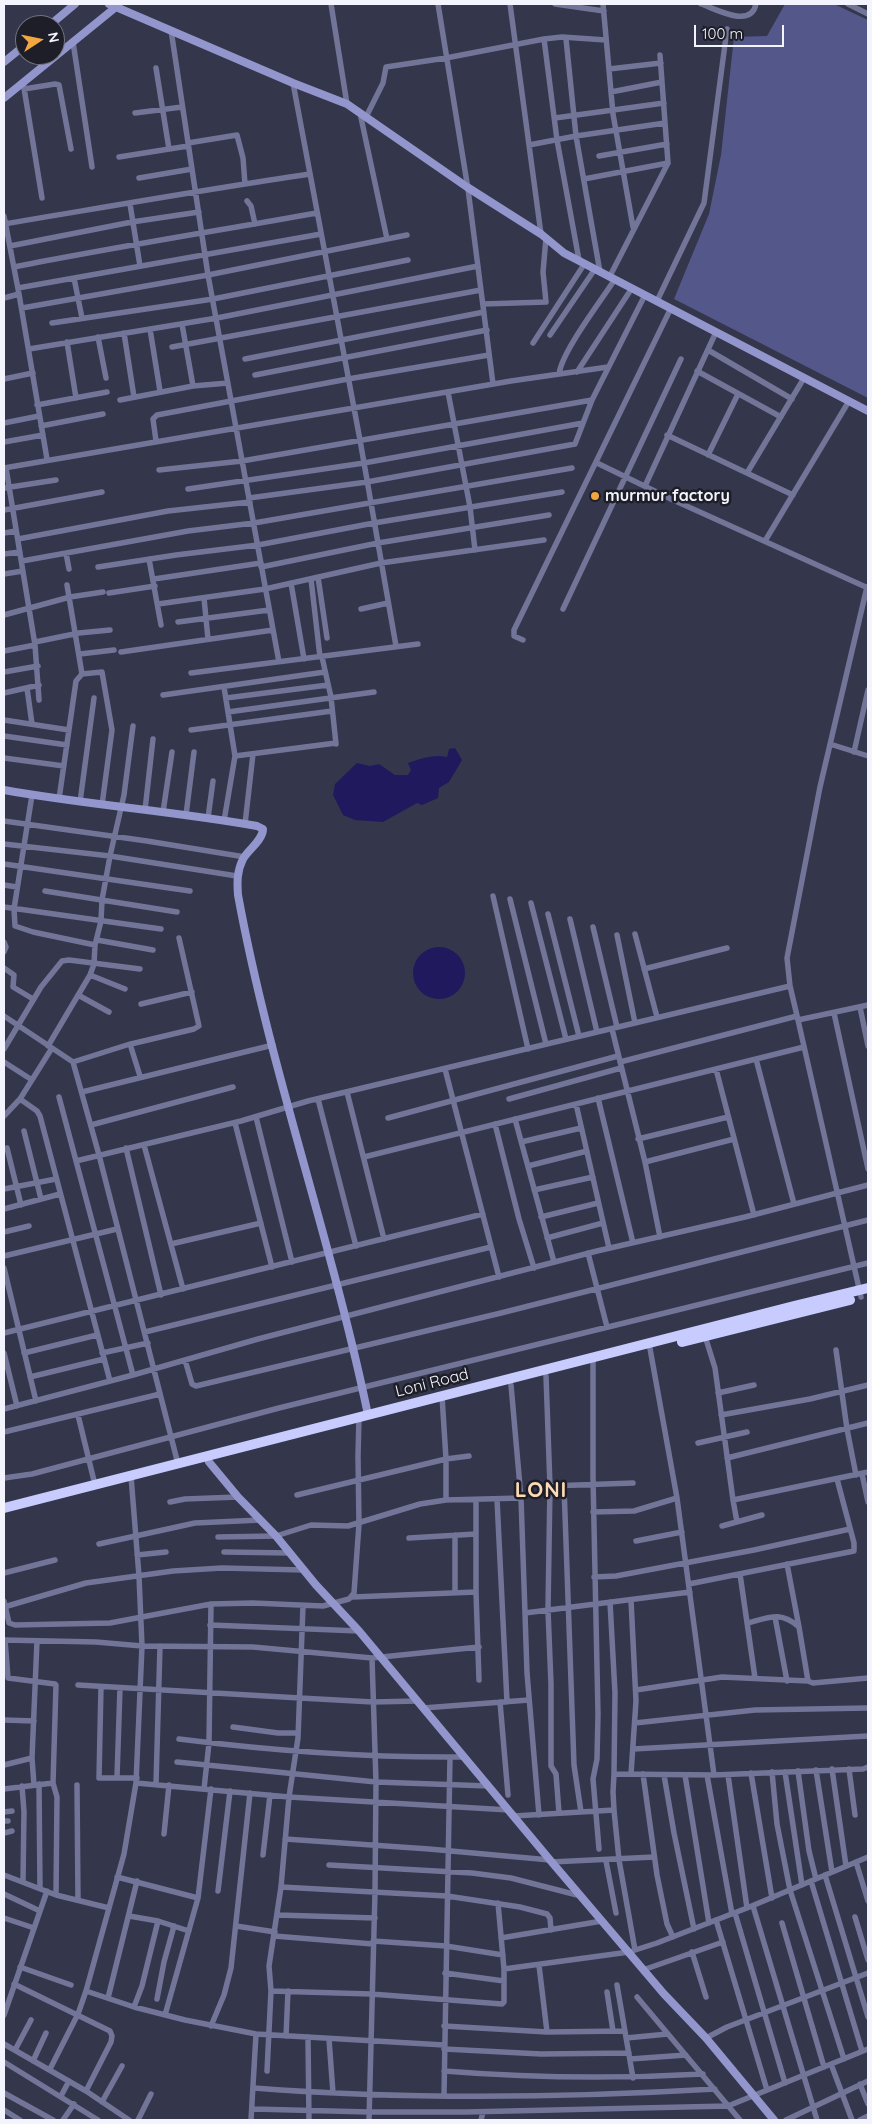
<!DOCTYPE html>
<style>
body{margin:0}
#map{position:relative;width:872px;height:2124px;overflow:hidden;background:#34364b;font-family:Quicksand,sans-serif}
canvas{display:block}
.frame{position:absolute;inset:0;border:5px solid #f3f4fd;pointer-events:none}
.north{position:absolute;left:15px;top:15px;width:50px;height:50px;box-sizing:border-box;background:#1d1e28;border:1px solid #73747d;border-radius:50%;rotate:79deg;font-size:14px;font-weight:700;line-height:20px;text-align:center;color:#f3f4fd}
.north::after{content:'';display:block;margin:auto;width:18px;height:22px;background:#f1a63f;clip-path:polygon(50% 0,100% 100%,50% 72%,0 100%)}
.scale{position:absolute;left:694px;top:25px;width:90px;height:22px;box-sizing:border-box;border:2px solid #f3f4fd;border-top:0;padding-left:6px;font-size:15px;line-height:18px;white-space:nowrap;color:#f3f4fd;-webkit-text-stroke:4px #1d1e28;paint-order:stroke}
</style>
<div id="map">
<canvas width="872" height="2124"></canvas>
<div class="frame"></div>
<div class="north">N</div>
<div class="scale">100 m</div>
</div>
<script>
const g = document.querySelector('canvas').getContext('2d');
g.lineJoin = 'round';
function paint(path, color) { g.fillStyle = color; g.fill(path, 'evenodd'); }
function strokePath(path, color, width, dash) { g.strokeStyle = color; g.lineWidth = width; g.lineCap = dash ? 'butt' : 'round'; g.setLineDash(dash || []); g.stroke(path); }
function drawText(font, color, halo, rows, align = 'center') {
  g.font = font + ' Quicksand,sans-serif'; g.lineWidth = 5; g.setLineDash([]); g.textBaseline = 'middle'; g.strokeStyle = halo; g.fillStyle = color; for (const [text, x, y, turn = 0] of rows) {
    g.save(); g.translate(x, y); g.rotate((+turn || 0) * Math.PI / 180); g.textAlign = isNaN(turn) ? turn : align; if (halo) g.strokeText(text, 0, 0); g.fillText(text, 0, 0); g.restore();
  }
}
const green = new Path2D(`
 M785 4H834L868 20V398L674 299 709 214 721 155 734 37 767 36Z`);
const water = new Path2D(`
 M455 748 462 760 449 782 439 788 438 798 422 805 417 803 383 822 355 820 343 815 333 795 335 784 357 763 370 766 379 764 395 775H408L411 770 408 763C421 759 433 754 447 757L449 749Z
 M413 973a26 26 0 1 1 52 0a26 26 0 1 1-52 0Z`);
const street = new Path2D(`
 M331 4 347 104
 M438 4 468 189 493 384
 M510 4 541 234
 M555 4 604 11
 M603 4 613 114 633 227
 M701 4C716 9 751 29 756 4
 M848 4 868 14
 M171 30 208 275 279 662
 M544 39 557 140 579 260
 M566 39 576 136 600 272
 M73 42 92 167
 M156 68 169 149
 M609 69 661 63
 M23 82 42 198
 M293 83 360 440 396 646
 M24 89 55 84 59 85 71 149
 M611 92 662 82
 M135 113 182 107
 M360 113 387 239
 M366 117 383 83 386 67 446 58 544 39 562 37 606 40
 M555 118 664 103
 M529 145 576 136 665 123
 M599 156 667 144
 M119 157 188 146V143L237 135 243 158 245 184
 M139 178 192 169
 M584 179 668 163
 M247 201 251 206 255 224
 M130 204 140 266
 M4 216 19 294 47 459
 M4 224C106 207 208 189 310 174
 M10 246 132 222 199 212
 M14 267C115 247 216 231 317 213
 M610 276 668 163 660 55
 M74 278 82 318
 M18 288 321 234
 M4 298 19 294
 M657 301 704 203 727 29
 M483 304 546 302 543 272 546 238
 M22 308 208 275 407 235
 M52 323 213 299 408 260
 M182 324 193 386
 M150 329 160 391
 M124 333 134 397
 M550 335 595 269
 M98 337 106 378
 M67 342 76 398
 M533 343 585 263
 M172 347 481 290
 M29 349 217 318 478 266
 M708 350 792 399
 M245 359 484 312
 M697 371 781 417
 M577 372 632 288
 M559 374C562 351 601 301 615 279
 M255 375 487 330
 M4 379 33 373
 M448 392 470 507 475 550
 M120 400 193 386 228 383
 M37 405 107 392
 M4 423 39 416
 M41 426 103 414
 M667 435 793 495
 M156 441 153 419 157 415 348 379 489 355
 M4 442 43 435
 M708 455 738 394
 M597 463 671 499 868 588
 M4 468 511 381 608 367
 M6 468 35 645 39 700
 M159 470 242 461 592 400
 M747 473 804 378
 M645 486 716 332
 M4 488 56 480
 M188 489 364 463 583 423
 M249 498 367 482 575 444 592 400 645 295
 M4 510 102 492
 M4 533 16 531
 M18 539 168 511 250 502
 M765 541 849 401
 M66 553 69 569
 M4 554 20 552
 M149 559 161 625
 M22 561 188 531 254 523 572 468
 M98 567 176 555 258 545 374 523 562 492
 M261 567 378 543 549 515
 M4 574 23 571
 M318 577 327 638
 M154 579 261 563
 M311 579 320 657
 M291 583 304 659
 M109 593 155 586
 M204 598 208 639
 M158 604 265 589 381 563 544 540
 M361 609 388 603
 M563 609 681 359
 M4 615 70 597 103 592
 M178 622 269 610
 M523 640 514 636V630L671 308
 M35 642 79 633 110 630
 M4 651 35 645
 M121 652 273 630
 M80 654 114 650
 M322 657 331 697 336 744
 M4 672 38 666
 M191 673 418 644
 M82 674 102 672 112 730 102 805
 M224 687 235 756 224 821
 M27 688 32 724
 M4 693 39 685
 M163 695 325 672
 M226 698 328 685
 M228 712 374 692
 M4 720 69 730
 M191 730 332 711
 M4 736 67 745
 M830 744 868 756
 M854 752 868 690
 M235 756 336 743
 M4 758 64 766
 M32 795 14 909 15 926 33 932 95 945
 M59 799 76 681 82 674 67 585
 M80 802 94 698
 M145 810 153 739
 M163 812 172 752
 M186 815 194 752
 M208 818 213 781
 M4 821 147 841 245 857
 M245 824 253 754
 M4 844 110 856 237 876
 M4 864 190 891
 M4 885 17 887
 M45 891 177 912
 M493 896 528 1049
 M510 899 546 1044
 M531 903 566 1039
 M4 907 161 929
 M548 914 579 1036
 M570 919 597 1032
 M593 927 617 1027
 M635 934 657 1017
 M617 935 635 1023
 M97 940 153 950
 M4 942 6 947 4 952
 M4 968 14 975 13 987 33 999
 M644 969 727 948
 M90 975 125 989
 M790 986 787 958 820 787 867 587
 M78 995 109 1012
 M141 1004 192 992
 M860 1007 868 1046
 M834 1013 868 1169
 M4 1016 73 1062 99 1155 178 1464
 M798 1020 861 1297
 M612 1029 645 1162 660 1237
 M131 1044 194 1029 199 1026 179 938
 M48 1046 90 975 94 964 95 945 101 921 102 900 110 856 124 795 133 726
 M4 1049 41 987 62 961 69 960 140 969
 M756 1059 794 1204
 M4 1062 32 1080
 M73 1062 130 1044 140 1076
 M620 1062 797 1016
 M445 1069 499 1277
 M716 1069 754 1215
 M82 1092 273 1045
 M347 1092 384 1239
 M59 1097 133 1375
 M598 1098 633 1243
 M20 1099 37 1111 40 1116 110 1381
 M318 1099 356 1246
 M509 1099 621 1068
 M576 1104 609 1248
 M4 1116 20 1099 52 1048
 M256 1117 292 1262
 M388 1118 618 1056
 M515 1119 554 1262
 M235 1123 272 1267
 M495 1124 519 1219 534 1268
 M91 1125 233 1087
 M24 1131 41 1199
 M638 1139 728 1117
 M521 1142 581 1128
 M144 1145 183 1289
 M7 1148 21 1205
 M126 1148 161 1295
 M364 1157 804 1047
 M76 1161 241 1121 308 1101 790 986 798 1020 868 1005
 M645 1162 734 1139
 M528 1166 587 1151
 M4 1189 56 1179
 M534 1190 593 1177
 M4 1209 60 1194
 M541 1217 598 1203
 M4 1232 29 1226
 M547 1238 603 1223
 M171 1244 261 1223
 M588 1253 607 1327
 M4 1256 117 1229
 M4 1268 36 1401
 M145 1332 491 1247
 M4 1333 483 1214
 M705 1336 715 1368 733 1500
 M649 1343 677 1498 714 1775 863 1769 868 1767
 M836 1350 847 1429 856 1475
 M4 1353 17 1406
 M24 1353 97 1335
 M102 1353 148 1343
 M593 1358V1477L598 1714 597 1759 593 1779 599 1849
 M185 1360 192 1384 196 1386 501 1313 868 1220
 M546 1376 550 1486 548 1610 551 1684V1766L556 1774 559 1813
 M30 1377 104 1359
 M511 1385 521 1498 525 1613
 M718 1393 754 1385
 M442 1396 446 1459V1500
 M4 1409 133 1375 258 1339 597 1251 745 1217 868 1185
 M78 1415 95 1485
 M721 1415 810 1399 868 1385
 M4 1432 160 1394
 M698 1443 747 1432
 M727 1458 868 1423
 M862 1474 868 1502
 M4 1478 32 1474 279 1408 868 1263
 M550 1486 633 1483
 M564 1486 574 1765 581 1812
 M297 1495 446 1459 469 1456
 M497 1499 507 1702
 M476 1500V1592L479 1680
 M170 1502 185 1499 238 1497
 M593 1512 634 1511 677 1498
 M737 1522 733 1500 868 1472
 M722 1526 762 1515
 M455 1535V1593
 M218 1537 276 1536 311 1525 348 1526 420 1504 446 1500 521 1498
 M409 1538 476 1534
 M636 1541 682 1532
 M99 1544 195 1523 261 1520
 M224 1552 290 1553
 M137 1555 166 1552
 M787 1564 799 1627
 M4 1573 55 1560
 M740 1574 755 1678
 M594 1577 616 1576 754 1550 850 1529
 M689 1584 854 1551V1543L837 1479
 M353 1597 476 1592
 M631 1600 636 1701 631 1774
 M4 1601 9 1623 15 1625 110 1623 211 1604 253 1603 323 1606 349 1599 354 1593 359 1524 358 1456 359 1417
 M610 1602 615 1693 614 1774
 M4 1607 86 1583 173 1571 222 1568 303 1570
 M775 1617 787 1681
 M748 1623C770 1617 781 1611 799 1627L808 1681
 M210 1625 359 1631
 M4 1640 96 1642 142 1646 253 1647 372 1658 479 1647
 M78 1685 300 1698 373 1702 417 1701
 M101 1687 99 1778H137
 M636 1690 722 1677 808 1681 813 1683 868 1678
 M500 1702 508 1795
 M423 1708 529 1700
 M4 1720 34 1721
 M635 1723 755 1710 868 1708
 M233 1727 278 1733H298
 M179 1739C274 1751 369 1758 465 1757
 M633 1749 868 1736
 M177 1762 376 1782 489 1786
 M4 1765 32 1758
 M832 1769 846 1866
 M849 1769 855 1815
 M816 1770 832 1872
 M798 1771 809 1851 816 1879
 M772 1772 777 1824 790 1890 844 2059
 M785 1772 802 1885
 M751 1773 772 1898
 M643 1774 657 1875 667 1924 673 1937
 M664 1775 674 1833 694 1929
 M685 1775 709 1923
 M707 1775 732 1914
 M728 1775 747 1908
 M117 1777 120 1688
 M53 1783 57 1797 56 1895
 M136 1783 289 1797 509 1810
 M39 1784 40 1888
 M156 1784 160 1646
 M34 1785 32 1758 37 1641
 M77 1785 78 1900
 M22 1786 24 1812 23 1882
 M4 1789 53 1783 56 1685 55 1684 8 1678 5 1640
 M204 1789 209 1743 211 1604
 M614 1810 619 1860 635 1950
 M4 1812 12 1811
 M539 1815 527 1673 525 1613 690 1592
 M514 1816 614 1810 613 1792 614 1774 714 1775
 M4 1821H8
 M4 1833 12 1831
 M164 1834 169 1785
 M285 1839 429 1849 550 1860
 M263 1855 270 1795
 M606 1861 616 1913
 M551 1862 654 1857
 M856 1862 868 1901
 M329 1865 472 1873 511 1878 581 1896
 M4 1875 56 1895 109 1908
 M825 1875 868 2017
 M117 1877 198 1898 165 2015
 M811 1881 862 2051
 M281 1887 447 1896 520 1907 547 1914 550 1918 551 1930
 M218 1891 230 1791
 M4 1894 40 1911
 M198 1898 211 1789
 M753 1906 817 2120
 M735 1913 785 2083
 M278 1915 375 1918
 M129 1916 158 1921 189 1931
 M855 1917 868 1960
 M4 1918 34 1928
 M716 1920 767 2090
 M782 1923 824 2067
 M236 1926 275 1932
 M274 1936 373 1944
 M501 1938 602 1921
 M373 1941 446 1946 503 1955
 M692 1952 706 1997
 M539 1965 547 2032
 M20 1967 71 1985
 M504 1969 629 1952 657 1943 747 1908 868 1857
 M643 1970 723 1942
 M445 1973 504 1981
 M14 1984 110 2031 112 2036 111 2042 86 2091
 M617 1985 633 2078
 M86 1991 134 2007 185 2020 256 2034 444 2045
 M271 1991 371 1994 502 2004 504 2002V1969L498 1903
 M607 1992 613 2031
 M637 1997 740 2120
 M108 1998 137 1881
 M157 1999 164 1962 174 1926
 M134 2007 142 1986 158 1921
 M4 2015 47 1891
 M211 2026 224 1995 231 1968 250 1793
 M444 2026 547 2032 625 2031
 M286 2036 288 1991
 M308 2037 309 2120
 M626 2038 668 2034
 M706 2038 727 2027 868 1973
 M329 2039 333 2093
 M4 2044 86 2091 129 2120
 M444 2049 541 2054 629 2053
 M15 2050 31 2020
 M630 2059 686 2055
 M33 2061 46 2033
 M4 2062 98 2120
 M831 2064 852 2120
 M50 2069 78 2014 86 1991 124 1854 136 1783 142 1646 139 1576 131 1476
 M267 2071 271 1991 269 1966 281 1887 289 1797 298 1738 303 1606
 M444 2071C531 2078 616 2079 703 2074
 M860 2084 868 2104
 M254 2088C407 2100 562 2098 715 2089
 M4 2093 53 2120
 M61 2096 69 2081
 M444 2096 450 1757
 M102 2102 122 2066
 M253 2109 369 2112H466L728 2106 868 2049
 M4 2110 20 2120
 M63 2120 74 2104
 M138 2120 151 2094
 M251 2120 256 2034
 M369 2120 375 1892 376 1782 372 1658
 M481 2120 483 2112
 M786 2120 868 2081
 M860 2120 868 2116`);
const secondary = new Path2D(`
 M109 4 293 83 347 104 467 187 541 234 564 253 868 411
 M50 25 75 4
 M4 62 25 45
 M4 98 116 7
 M4 790C88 805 173 811 257 826L263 829C263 840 248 850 243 859 237 871 237 882 238 895 270 1070 332 1241 368 1415
 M209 1462 238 1497 276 1536 316 1585 359 1631 550 1860 664 1994 706 2038 774 2120`);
const highway = new Path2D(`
 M682 1342 850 1300
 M4 1508 794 1306 868 1288`);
const markers = [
 [595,496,5,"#f1a63f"]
];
const poiNames = [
 ["murmur factory",605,496]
];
const streetNames = [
 ["Loni Road",432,1383,-14]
];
const districtNames = [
 ["LONI",541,1491]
];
paint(green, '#545789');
paint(water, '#21195e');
strokePath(street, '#727597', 5.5);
strokePath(secondary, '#9296cc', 8);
strokePath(highway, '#c7cbfe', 10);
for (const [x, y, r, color] of markers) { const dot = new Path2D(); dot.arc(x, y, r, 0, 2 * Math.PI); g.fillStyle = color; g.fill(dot); strokePath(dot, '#1d1e28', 2); }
drawText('bold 16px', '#f3f4fd', '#1d1e28', poiNames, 'left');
drawText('16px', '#f3f4fd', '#1d1e28', streetNames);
g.letterSpacing = '1px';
drawText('bold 21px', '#fbdbb6', '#1d1e28', districtNames);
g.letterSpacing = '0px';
</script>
